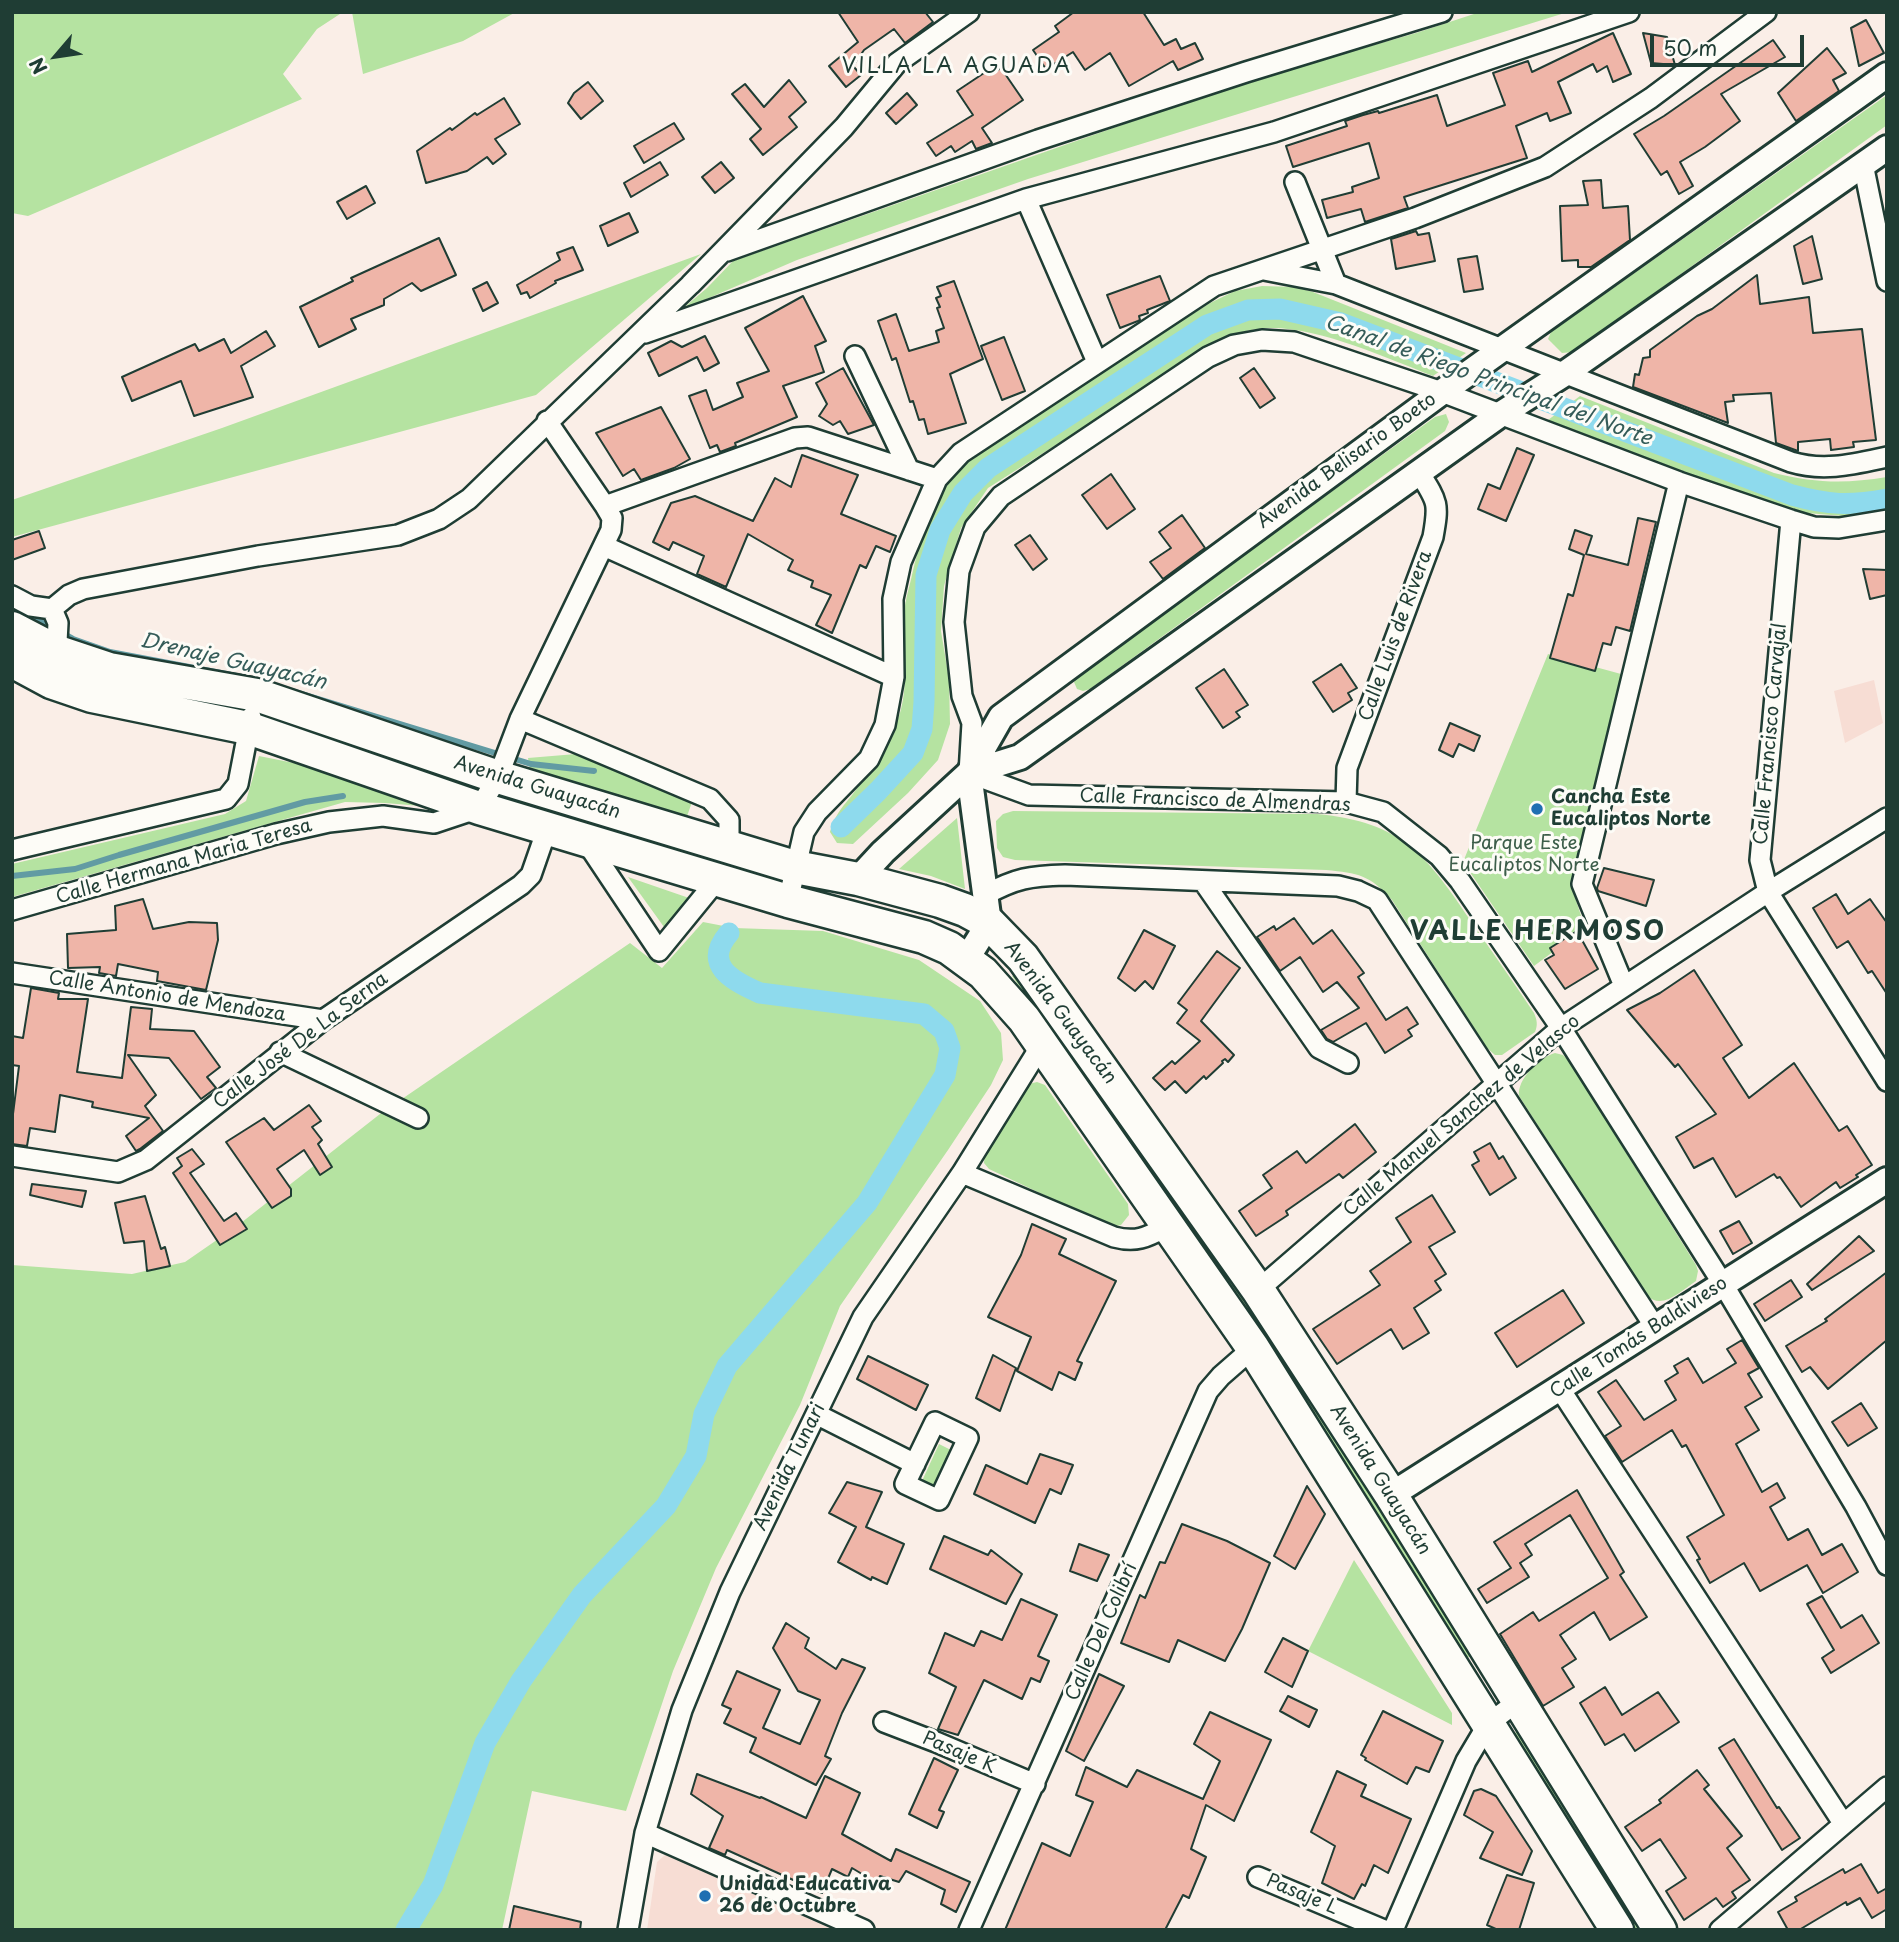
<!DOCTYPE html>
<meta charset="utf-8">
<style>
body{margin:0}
#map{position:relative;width:1899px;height:1942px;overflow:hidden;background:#faeee7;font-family:"Playpen Sans",sans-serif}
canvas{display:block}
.frame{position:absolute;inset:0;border:14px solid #1f3d34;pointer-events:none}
.north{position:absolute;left:21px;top:21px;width:70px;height:70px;-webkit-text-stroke:5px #fdfcf7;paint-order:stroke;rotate:241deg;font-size:19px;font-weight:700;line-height:28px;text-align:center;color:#1f3d34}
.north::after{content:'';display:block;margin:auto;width:24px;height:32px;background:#1f3d34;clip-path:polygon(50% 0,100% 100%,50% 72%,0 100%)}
.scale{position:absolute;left:1650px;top:35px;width:154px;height:32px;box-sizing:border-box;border:4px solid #1f3d34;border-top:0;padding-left:9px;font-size:21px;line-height:24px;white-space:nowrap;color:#1f3d34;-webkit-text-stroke:5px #fdfcf7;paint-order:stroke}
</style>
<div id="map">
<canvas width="1899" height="1942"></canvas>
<div class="frame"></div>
<div class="north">N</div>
<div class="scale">50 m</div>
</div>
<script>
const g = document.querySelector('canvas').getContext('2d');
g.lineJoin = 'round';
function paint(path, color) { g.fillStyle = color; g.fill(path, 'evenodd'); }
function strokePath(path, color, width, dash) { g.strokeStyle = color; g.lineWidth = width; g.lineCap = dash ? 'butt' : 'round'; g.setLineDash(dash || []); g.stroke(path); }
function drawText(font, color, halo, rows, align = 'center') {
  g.font = font + ' "Playpen Sans",sans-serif'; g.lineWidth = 6; g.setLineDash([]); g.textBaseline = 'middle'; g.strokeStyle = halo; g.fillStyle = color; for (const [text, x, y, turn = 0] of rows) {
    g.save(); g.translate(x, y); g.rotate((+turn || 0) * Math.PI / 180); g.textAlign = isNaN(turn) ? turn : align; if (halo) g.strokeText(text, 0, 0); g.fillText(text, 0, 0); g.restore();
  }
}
const built = new Path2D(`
 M1874 680 1883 723 1845 743 1834 691Z
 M665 1855 834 1930H647L657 1862Z`);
const green = new Path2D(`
 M12 12H343L317 29 283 74 302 99 28 216 12 213Z
 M352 12H516L463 41 363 74Z
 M1480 12H1568L1028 179 797 260 681 310 707 288 733 261 1242 83 1416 33Z
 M1887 95V125L1573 352 1562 353 1548 339 1551 332Z
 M701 254 536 395 12 537V500L222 428Z
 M1262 286 1295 287 1313 292 1466 353 1433 376C1385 358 1309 322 1258 329 1247 330 1236 334 1226 337L988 488 961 528 944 586 941 631 949 679 950 724 938 760 908 793 853 844 837 843 830 832C836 811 846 804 858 787 876 764 891 741 900 713 909 683 903 648 904 617 904 603 909 589 912 575 926 514 943 475 996 438L1210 303 1235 291Z
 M1580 396 1774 473C1815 483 1845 484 1887 477V510L1844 516 1806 513 1781 507 1698 477 1548 420Z
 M1446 414 1449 422 1445 431 1090 689 1083 691 1077 689 1074 682 1080 673 1435 417Z
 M1548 654 1621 674 1572 888 1585 928 1534 966 1463 862Z
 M281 718 474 783 472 789 279 724Z
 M576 754 605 762 692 802 685 822 530 771 528 758Z
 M259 756 339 772 433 807 385 803 345 802 12 897V864L225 814 246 801Z
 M532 803 748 862 746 870 531 810Z
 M1013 811 1317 814C1403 822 1427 856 1473 924 1493 953 1514 983 1534 1013 1537 1020 1538 1025 1535 1032L1502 1055H1495L1487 1048 1392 900C1370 875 1358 873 1326 870L1015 860 1003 857 997 848 996 821 1003 814Z
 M957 818 965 889 931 876 899 869Z
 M628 877 689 898 664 927Z
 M703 922 734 928 823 931 919 960 980 1001 1001 1033 1003 1060 991 1085 948 1150 840 1306 800 1405 716 1568 673 1671 626 1811 532 1791 502 1930H12V1265L132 1274 185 1262 237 1226 380 1114 630 943 662 968Z
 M1019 972 1282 1357 1473 1655 1465 1659 1281 1366 1012 976Z
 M1555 1053 1563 1055 1569 1061 1696 1265 1698 1271 1696 1281C1681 1291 1663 1310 1647 1296L1519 1096C1517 1079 1539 1058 1555 1053Z
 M1037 1082 1045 1085 1128 1204 1129 1215 1121 1225 1112 1227 989 1169 984 1163 985 1148 1029 1084Z
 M939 1444 953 1451 935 1488 922 1481Z
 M1354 1560 1452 1713V1725L1308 1651Z
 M1519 1730 1643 1930H1633L1512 1735Z`);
const stream = new Path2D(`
 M26 613 73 639 110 652 242 677
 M289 690 531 764 594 771
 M12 876 75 869 119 855 305 802 343 796`);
const canal = new Path2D(`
 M841 827 878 791 913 753 922 729 924 702 926 575 940 530 963 493 988 468 1207 325 1248 310 1280 309 1341 323 1792 495C1829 505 1849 506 1887 499
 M406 1930 433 1885 485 1743 521 1681 582 1595 666 1506 696 1456 704 1414 727 1366 867 1203 945 1075 950 1048 944 1031 924 1014 760 993C732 981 702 965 729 933`);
const building = new Path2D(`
 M838 12H925L933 22 905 43 894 29 864 50 853 66 861 75 846 87 829 66 858 42Z
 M1074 12H1143L1164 45 1176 39 1181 49 1195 43 1203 59 1178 70 1173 61 1129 86 1110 53 1085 70 1073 52 1046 69 1033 50 1059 32 1055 26Z
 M1866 20 1884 53 1859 66 1851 28Z
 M1613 33 1631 74 1613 82 1607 66 1597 72 1593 64 1558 82 1571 113 1550 121 1547 113 1516 126 1527 158 1404 197 1408 208 1365 222 1361 209 1327 218 1322 200 1353 192 1352 187 1379 178 1369 143 1293 167 1286 146 1347 126 1345 121 1363 115 1378 111 1379 113 1437 95 1447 126 1505 105 1493 73 1528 61 1532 72Z
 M1643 33 1667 37 1675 65 1651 63Z
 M1773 40 1785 57 1721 94 1740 121 1705 147 1680 162 1693 186 1679 194 1667 171 1661 175 1634 134 1664 116Z
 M1827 48 1846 73 1833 80 1839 91 1796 121 1778 93Z
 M1001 68 1023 100 982 128 992 143 976 149 972 141 955 152 951 146 936 156 927 143 973 115 957 91 987 71 990 75Z
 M789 80 806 102 789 117 797 127 763 155 750 139 761 129 732 94 745 84 764 107Z
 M588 82 603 101 581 119 568 103 574 93Z
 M907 93 917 105 896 124 886 113Z
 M504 98 520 124 495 139 506 154 493 164 487 157 467 171 426 183 417 151 450 128 452 130 475 113 477 115Z
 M674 123 684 139 644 163 634 146Z
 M660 162 668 175 631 197 624 183Z
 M721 162 734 178 715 193 702 177Z
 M1601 180 1603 208 1628 206 1630 240 1591 267H1578V260L1562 261 1560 206 1588 205 1583 181Z
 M366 186 375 203 347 219 337 202Z
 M629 213 638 232 608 246 600 226Z
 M1416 231 1418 235 1429 233 1435 261 1396 269 1391 239Z
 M1812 236 1822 279 1803 284 1794 246Z
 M439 238 456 275 421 291 412 283 384 299V305L351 319 356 329 319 347 300 307 353 281 351 278Z
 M573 247 583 270 555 281 556 283 530 298 527 292 521 294 517 285 560 260 557 253Z
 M1477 256 1483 289 1464 292 1458 259Z
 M1757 275 1760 304 1809 297 1813 333 1862 329 1876 440 1853 442 1854 447 1831 450 1830 439 1798 442V451L1776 443 1771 393 1733 395 1734 401 1725 402 1728 423 1633 387 1635 374 1639 375 1643 358 1650 357V350L1697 316 1712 309Z
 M1160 276 1170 301 1147 310 1148 313 1139 316 1140 320 1138 321 1120 328 1107 295Z
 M954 281 983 359 950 374 966 423 928 434 924 419 919 420 913 401 910 402 896 358 892 360 878 321 896 314 909 351 939 342 936 331 944 328 937 308 940 307 936 298 941 296 937 287Z
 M487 282 498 303 483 311 473 289Z
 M803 296 826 341 815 346 824 372 783 386 797 417 735 443 736 446 720 452 717 445 710 448 689 396 706 390 713 410 743 397 737 383 769 371 745 328Z
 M266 331 275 346 241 366 253 397 194 416 181 381 132 401 122 377 195 344 199 351 224 339 231 353Z
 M705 336 719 363 704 371 697 357 659 376 648 353 671 341 682 347Z
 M1004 337 1025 391 1002 400 981 346Z
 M843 368 874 425 848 434 840 421 833 425 819 416 827 404 816 383Z
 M1254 368 1275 398 1260 408 1240 378Z
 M661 407 690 459 674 468 641 480 634 469 623 476 596 433Z
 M1517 448 1534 455 1506 521 1478 509 1488 484 1500 489Z
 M802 455 858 475 841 514 896 536 890 552 876 546 866 568 860 565 832 633 816 625 831 595 811 587 813 581 788 570 793 560 748 534 726 587 697 574 704 556 673 542 669 550 653 542 671 503 695 496 753 521 775 478 791 487Z
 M1111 474 1135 509 1107 529 1082 495Z
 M1182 515 1205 548 1163 579 1150 562 1171 548 1159 532Z
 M1638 518 1656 522 1630 631 1616 627 1611 645 1603 643 1595 671 1550 658 1568 594 1573 596 1584 555 1569 549 1575 530 1592 536 1586 554 1628 565Z
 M39 531 45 548 12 560V540Z
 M1030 535 1047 559 1033 570 1015 545Z
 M1863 569 1887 570V595L1870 599Z
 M1341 664 1357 688 1348 693 1352 700 1333 712 1313 682Z
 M1224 669 1248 705 1236 712 1240 717 1223 728 1196 688Z
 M1450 723 1480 736 1474 751 1459 744 1453 757 1439 750Z
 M1604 868 1654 880 1646 906 1598 891 1597 888Z
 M1836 894 1848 914 1870 899 1887 923V994L1872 971 1868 973 1848 941 1837 948 1813 908Z
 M143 899 153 929 189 922 217 923 218 940 206 990 157 981 158 972 118 964 116 976 99 973 100 967 68 968 67 934 116 930 115 906Z
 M1294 918 1313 944 1332 930 1364 973 1358 977 1386 1020 1407 1007 1418 1024 1408 1030 1412 1036 1385 1053 1366 1023 1333 1042 1327 1039 1321 1030 1359 1008 1337 982 1323 992 1300 957 1280 971 1257 937 1274 926 1276 930Z
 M1144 930 1175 946 1153 989 1145 981 1135 991 1118 978Z
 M1577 931 1598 969 1565 989 1545 960 1554 955 1550 948Z
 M1217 951 1240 968 1201 1021 1234 1055 1228 1062 1225 1059 1222 1061 1223 1063 1206 1079 1204 1076 1186 1093 1175 1081 1165 1090 1153 1078 1172 1061 1175 1064 1200 1041 1177 1023 1187 1010 1178 1003Z
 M1694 970 1742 1045 1723 1058 1749 1098 1794 1063 1839 1131 1847 1126 1872 1165 1856 1175 1858 1177 1840 1188 1836 1182 1801 1207 1780 1177 1777 1178 1774 1174 1736 1197 1713 1158 1694 1168 1676 1137 1716 1114 1678 1064 1675 1067 1627 1010 1660 993Z
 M31 988 59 993 58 999H88L77 1072 122 1078 131 1007 152 1009 150 1029 194 1031 220 1067 207 1077 216 1088 201 1099 169 1058 128 1055 156 1095 145 1106 163 1131 140 1149 136 1151 126 1136 149 1118 92 1107 93 1102 60 1095 55 1132 30 1128 27 1146 12 1144V1122L19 1066 12 1065V1036L23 1038Z
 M309 1105 321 1121 312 1127 322 1140 318 1144 332 1167 320 1175 304 1150 277 1169 291 1189V1196L272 1208 226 1142 264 1118 274 1130Z
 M1355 1124 1376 1152 1343 1178 1339 1174 1286 1211 1288 1215 1256 1236 1239 1211 1272 1188 1263 1175 1297 1151 1306 1163Z
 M1490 1143 1499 1159 1503 1156 1516 1178 1490 1195 1472 1165 1479 1161 1474 1152Z
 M192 1149 204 1164 190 1173 224 1221 236 1213 247 1229 220 1245 173 1173 182 1166 177 1158Z
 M32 1184 86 1191 82 1207 30 1195Z
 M1432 1195 1455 1232 1429 1247 1446 1274 1435 1281 1441 1290 1414 1308 1429 1333 1403 1349 1391 1329 1337 1364 1313 1329 1380 1285 1370 1271 1411 1242 1396 1218Z
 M145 1196 161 1249 165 1247 170 1266 147 1271 144 1241 124 1243 115 1203Z
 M1739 1221 1752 1243 1733 1254 1720 1231Z
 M1032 1224 1066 1239 1059 1254 1116 1281 1077 1361 1082 1363 1075 1380 1059 1372 1052 1390 1017 1371 1031 1337 988 1317 1021 1255Z
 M1859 1236 1874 1251 1812 1290 1807 1284Z
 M1887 1272V1340L1828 1389 1810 1367 1802 1372 1786 1346 1827 1321 1825 1319Z
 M1791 1280 1802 1297 1765 1321 1754 1304Z
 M1563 1290 1584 1323 1517 1367 1495 1333Z
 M1742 1340 1759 1368 1748 1374 1762 1397 1745 1407 1759 1430 1736 1444 1762 1492 1777 1483 1785 1498 1770 1507 1788 1540 1808 1529 1822 1555 1842 1544 1858 1572 1823 1593 1807 1565 1760 1591 1744 1563 1710 1583 1697 1560 1700 1559 1687 1537 1724 1515 1686 1445 1682 1447 1672 1430 1622 1462 1605 1436 1621 1426 1598 1392 1616 1380 1644 1420 1676 1400 1665 1381 1678 1373 1674 1366 1688 1358 1703 1383 1736 1363 1727 1349Z
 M993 1355 1016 1368 1000 1411 976 1398Z
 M868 1356 928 1385 916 1410 857 1379Z
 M1861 1403 1877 1428 1848 1446 1832 1422Z
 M1040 1454 1073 1465 1061 1494 1050 1489 1035 1523 974 1494 986 1465 1027 1484Z
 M847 1482 882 1492 866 1527 904 1544 887 1584 872 1577 871 1580 838 1562 856 1527 829 1513Z
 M1307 1486 1325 1514 1295 1569 1274 1556Z
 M1577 1490 1624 1572 1620 1575 1647 1617 1610 1640 1594 1612 1560 1635 1576 1659 1562 1668 1574 1687 1543 1706 1500 1634 1533 1612 1539 1621 1608 1578 1570 1515 1525 1544 1532 1555 1520 1563 1529 1577 1487 1603 1478 1589 1511 1568 1494 1542Z
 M1182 1524 1227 1541 1270 1563 1242 1629 1225 1661 1178 1640 1169 1662 1121 1643 1140 1595 1145 1598 1160 1562 1165 1563Z
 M944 1536 988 1555 991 1550 1022 1574 1006 1604 930 1569Z
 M1079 1544 1109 1555 1097 1581 1070 1571Z
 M1822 1596 1841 1628 1862 1615 1879 1643 1831 1673 1822 1658 1834 1650 1807 1604Z
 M1021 1599 1057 1615 1038 1656 1049 1661 1040 1682 1031 1678 1022 1699 984 1680 958 1735 938 1729 956 1687 929 1673 945 1633 974 1646 981 1631 1002 1640Z
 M786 1623 809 1638 805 1648 836 1669 842 1659 865 1668 842 1713 825 1756 831 1759 816 1785 750 1752 756 1738 724 1723 731 1709 722 1705 737 1671 780 1690 763 1728 800 1744 820 1700 798 1691 773 1648Z
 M1283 1638 1308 1651 1292 1687 1265 1672Z
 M1099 1674 1124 1686 1084 1761 1066 1751Z
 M1605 1687 1622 1715 1658 1692 1679 1722 1635 1751 1624 1734 1605 1745 1580 1703Z
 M1288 1696 1317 1710 1309 1727 1280 1711Z
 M1383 1711 1443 1741 1429 1772 1416 1767 1407 1784 1365 1760 1366 1758 1361 1755Z
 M1210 1712 1271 1740 1234 1821 1206 1805 1191 1849 1206 1857 1189 1898 1183 1895 1165 1930H1005L1042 1843 1070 1856 1093 1802 1076 1795 1086 1767 1127 1787 1137 1770 1203 1799 1220 1761 1194 1744Z
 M1734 1739 1777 1808 1779 1807 1800 1838 1782 1850 1719 1748Z
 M934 1758 958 1770 939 1810 944 1812 937 1828 909 1814Z
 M1697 1770 1709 1785 1704 1789 1742 1836 1727 1848 1750 1880 1732 1892 1736 1898 1723 1907 1716 1898 1684 1920 1666 1891 1686 1878 1660 1839 1642 1851 1625 1827 1661 1803 1659 1800Z
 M1337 1771 1366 1785 1361 1796 1411 1819 1388 1873 1374 1865 1365 1886 1362 1884 1354 1899 1322 1883 1335 1846 1311 1832Z
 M697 1774 760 1798 761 1797 806 1818 825 1776 860 1793 842 1834 891 1861 896 1849 970 1882 956 1912 941 1904 945 1890 906 1871 899 1882 880 1876 877 1883 852 1868 848 1877 832 1869 822 1893 727 1850 725 1855 709 1848 723 1816 691 1794Z
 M1481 1789 1496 1796 1532 1851 1522 1875 1480 1858 1493 1832 1464 1815 1474 1791Z
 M1861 1864 1878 1893 1887 1888V1909L1872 1918 1860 1898 1847 1905 1846 1902 1799 1930H1788L1778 1912 1797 1901 1795 1897 1843 1869 1845 1873Z
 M1507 1875 1534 1883 1519 1930H1498L1487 1925Z
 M514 1906 581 1922 580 1930H509Z`);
const minor = new Path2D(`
 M1863 164 1887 281
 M1295 182 1336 284
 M1026 199 1097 362
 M727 251 1038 140 1246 72 1442 12
 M1264 270 1336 284 1791 462C1824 472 1854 464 1887 457
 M645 333 1026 199 1274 132 1629 12
 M855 356 909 470
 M605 506 795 438 808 437 937 479
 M1791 520 1760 860 1768 892 1887 1081
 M1887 520 1839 528 1814 527 1791 520 1679 482 1442 392 1294 342 1262 340 1234 345 1208 357 1001 496 975 527 959 571 954 622 962 696 972 723 969 773 1029 795 1346 802 1383 812 1439 856 1460 881 1561 1028 1723 1284 1856 1507 1887 1565
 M604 546 894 677
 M12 596 31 606 52 609
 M52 609 69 595 83 589 258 556 398 535 439 519 469 499 690 285 844 127 897 63 969 12
 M52 609 58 623 56 661
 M520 719 710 799 729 820V847
 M1346 802 1347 768 1433 537C1439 504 1438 502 1420 474
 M585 840 659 951 717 880
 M12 850 226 799 238 784 251 717
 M1203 881 1319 1048 1348 1063
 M985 895C1016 878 1030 876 1065 875L1338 886 1358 891 1377 900 1655 1327
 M788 901 804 832 817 812 869 759 885 725 894 677 893 599 901 562 937 479 961 453 1214 286 1415 218 1545 167 1651 98 1766 12
 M12 910 276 834 329 822 383 816 434 823 479 808 498 777 520 719 611 530 612 518 605 506 547 421
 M12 973 323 1020
 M1624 986 1582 884 1679 482
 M280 1052 418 1118
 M12 1156 118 1172 146 1160 323 1020 521 885 531 875 547 829
 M962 1173 1114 1237C1137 1243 1147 1237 1168 1226
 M1258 1290 1561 1028 1768 892 1887 818
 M1560 1389 1843 1823
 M816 1414 915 1464
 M935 1422 968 1438 939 1500 905 1484Z
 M884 1722 936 1742 1035 1784
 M645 1833 864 1930
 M1258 1877 1384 1930
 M628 1930 645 1833 682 1710 730 1592 863 1317 962 1173 1042 1044
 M969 1930 1208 1391 1221 1376 1253 1348
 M1393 1930 1466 1761 1488 1724 1517 1702
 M1720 1930 1887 1787`);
const tertiary = new Path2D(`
 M969 773 1020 757 1501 414 1564 374 1887 148
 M858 879 883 852 969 773 1001 717 1442 392 1887 75
 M966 960 989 923 969 773
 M1391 1495 1887 1180`);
const primary = new Path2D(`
 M12 628 58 652 109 669 257 695 498 777 795 867 858 879 940 901 965 910 989 923 1023 958 1258 1290 1391 1495 1660 1930
 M12 661 51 682 92 696 248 728 479 808 788 901 924 937 949 948 983 973 1024 1019 1253 1348 1617 1930`);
const markers = [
 [1537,809,7,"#1f6fb2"],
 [705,1896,7,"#1f6fb2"]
];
const streetNames = [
 ["Avenida Belisario Boeto",1347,461,-36],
 ["Calle Luis de Rivera",1396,636,-70],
 ["Calle Francisco Carvajal",1771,734,-85],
 ["Avenida Guayacán",537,788,17],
 ["Calle Francisco de Almendras",1215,801,2],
 ["Calle Hermana Maria Teresa",184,862,-16],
 ["Calle Antonio de Mendoza",167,997,9],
 ["Avenida Guayacán",1060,1013,53],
 ["Calle José De La Serna",301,1041,-37],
 ["Calle Manuel Sanchez de Velasco",1462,1116,-40],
 ["Calle Tomás Baldivieso",1639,1338,-33],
 ["Avenida Tunari",790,1467,-64],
 ["Avenida Guayacán",1380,1480,58],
 ["Calle Del Colibrí",1102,1632,-66],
 ["Pasaje K",959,1753,23],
 ["Pasaje L",1302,1895,23]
];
const poiNames = [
 ["Cancha Este",1551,798],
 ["Eucaliptos Norte",1551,820],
 ["Unidad Educativa",719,1885],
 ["26 de Octubre",719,1907]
];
const parkNames = [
 ["Parque Este",1524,844],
 ["Eucaliptos Norte",1524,866]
];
const neighbourhoodNames = [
 ["VILLA LA AGUADA",957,67]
];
const waterNames = [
 ["Canal de Riego Principal del Norte",1488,381,20],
 ["Drenaje Guayacán",233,662,13]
];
const districtNames = [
 ["VALLE HERMOSO",1538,933]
];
paint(built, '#f7ddd4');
paint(green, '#b5e3a1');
strokePath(stream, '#629ba3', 6);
strokePath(canal, '#8edaed', 21);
paint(building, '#efb5a8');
strokePath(building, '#1f3d34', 2);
strokePath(minor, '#1f3d34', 24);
strokePath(tertiary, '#1f3d34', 30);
strokePath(primary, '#1f3d34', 37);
strokePath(minor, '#fdfcf7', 19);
strokePath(tertiary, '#fdfcf7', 24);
strokePath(primary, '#fdfcf7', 32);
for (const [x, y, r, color] of markers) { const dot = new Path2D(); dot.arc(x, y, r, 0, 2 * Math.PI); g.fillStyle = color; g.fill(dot); strokePath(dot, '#fdfcf7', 2.5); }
drawText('19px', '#1f3d34', '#fdfcf7', streetNames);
drawText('bold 19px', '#1f3d34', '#fdfcf7', poiNames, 'left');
drawText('19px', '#3d5e4a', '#fdfcf7', parkNames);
g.letterSpacing = '2px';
drawText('21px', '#1f3d34', '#fdfcf7', neighbourhoodNames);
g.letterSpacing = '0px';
drawText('italic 21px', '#355c59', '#fdfcf7', waterNames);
g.letterSpacing = '2px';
drawText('bold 26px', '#1f3d34', '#fdfcf7', districtNames);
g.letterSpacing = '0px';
</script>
